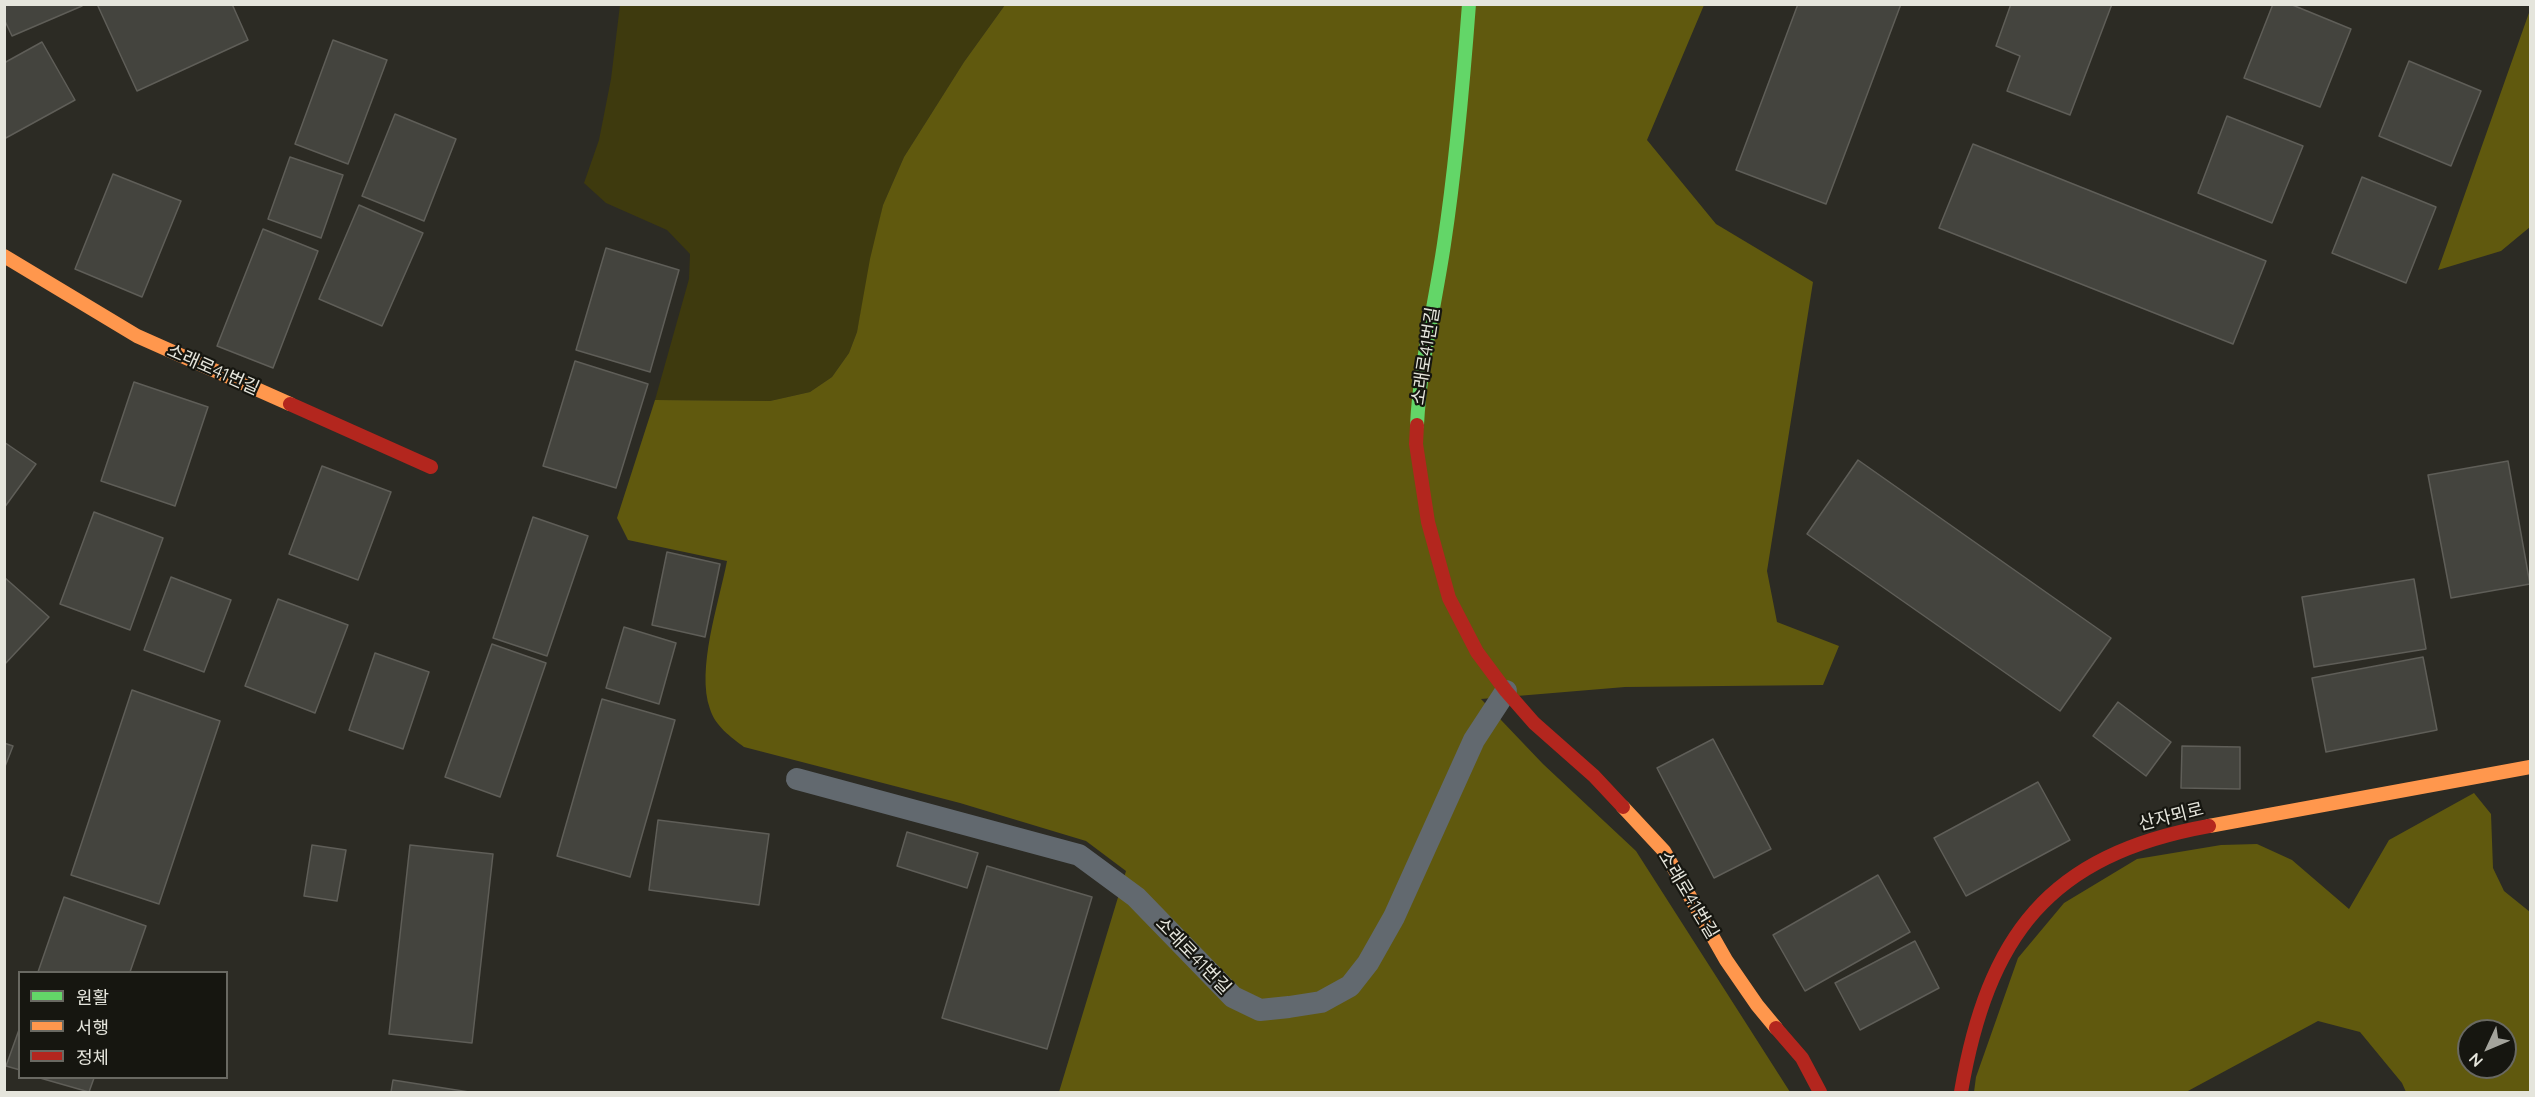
<!DOCTYPE html>
<meta charset="utf-8">
<style>
body{margin:0}
#map{position:relative;width:2535px;height:1097px;overflow:hidden;background:#2c2b24;font-family:Quicksand,"Noto Sans KR",sans-serif}
canvas{display:block}
.frame{position:absolute;inset:0;border:6px solid #e5e5dc;pointer-events:none}
.legend{position:absolute;left:18px;top:971px;width:210px;height:108px;box-sizing:border-box;background:#161610;border:2px solid #696962;margin:0;padding:8px 10px;list-style:none;font-size:18px;color:#e5e5dc}
.legend li{display:flex;align-items:center;gap:12px;height:30px}
.legend b{width:30px;border:2px solid #696962}
.north{position:absolute;left:2457px;top:1019px;width:60px;height:60px;box-sizing:border-box;background:#161610;border:2px solid #696962;border-radius:50%;rotate:226deg;font-size:16px;font-weight:700;line-height:24px;text-align:center;color:#e5e5dc}
.north::after{content:'';display:block;margin:auto;width:21px;height:27px;background:#a4a49c;clip-path:polygon(50% 0,100% 100%,50% 72%,0 100%)}
</style>
<div id="map">
<canvas width="2535" height="1097"></canvas>
<div class="frame"></div>
<ul class="legend">
<li><b style="height:8px;background:#63d668"></b>원활</li>
<li><b style="height:8px;background:#ff974d"></b>서행</li>
<li><b style="height:8px;background:#b3261e"></b>정체</li>
</ul>
<div class="north">N</div>
</div>
<script>
const g = document.querySelector('canvas').getContext('2d');
g.lineJoin = 'round';
function paint(path, color) { g.fillStyle = color; g.fill(path, 'evenodd'); }
function strokePath(path, color, width, dash) { g.strokeStyle = color; g.lineWidth = width; g.lineCap = dash ? 'butt' : 'round'; g.setLineDash(dash || []); g.stroke(path); }
function drawText(font, color, halo, rows, align = 'center') {
  g.font = font + ' Quicksand,"Noto Sans KR",sans-serif'; g.lineWidth = 4.5; g.setLineDash([]); g.textBaseline = 'middle'; g.strokeStyle = halo; g.fillStyle = color; for (const [text, x, y, turn = 0] of rows) {
    g.save(); g.translate(x, y); g.rotate((+turn || 0) * Math.PI / 180); g.textAlign = isNaN(turn) ? turn : align; if (halo) g.strokeText(text, 0, 0); g.fillText(text, 0, 0); g.restore();
  }
}
const green = new Path2D(`
 M620 5H1005L964 62 904 157 883 205 857 332 849 353 832 377 810 392 770 401 655 400 689 279 690 254 667 230 606 203 584 183 599 140 611 79Z`);
const forest = new Path2D(`
 M1005 5H1704L1647 140 1716 224 1813 282 1767 571 1777 622 1839 646 1823 685 1625 687 1481 699 1543 764 1636 851 1790 1092H1059L1126 871 1086 841 960 803 744 747C731 737 715 726 710 709 696 669 719 603 727 561L628 540 617 518 655 400 770 401 810 392 832 377 849 353 857 332 870 259 883 205 904 157 964 62Z
 M2530 10V227L2501 251 2438 270Z
 M2474 793 2491 814 2493 868 2504 891 2530 912V1092H2406L2402 1083 2360 1032 2318 1021 2186 1092H1974L1976 1077 2018 958 2064 903 2137 859 2221 845 2257 844 2292 860 2349 909 2389 840ZM2469 1031H2505V1067H2469Z`);
const building = new Path2D(`
 M4 4H82V6L12 36 4 19Z
 M97 4H232L248 40 137 91Z
 M1798 4H1901L1826 204 1736 170Z
 M2011 4H2112L2070 115 2007 91 2020 56 1996 46Z
 M2273 4H2290L2351 29 2320 107 2244 78Z
 M333 40 387 60 348 164 295 144Z
 M42 42 75 100 4 139V63Z
 M2409 61 2481 91 2451 166 2379 136Z
 M395 114 456 139 424 221 362 196Z
 M2227 116 2303 146 2272 223 2198 193Z
 M1973 144 2266 261 2233 344 1939 228Z
 M290 157 343 175 321 238 268 219Z
 M113 174 181 201 142 297 75 269Z
 M2362 177 2436 207 2406 283 2332 253Z
 M359 205 423 233 382 326 319 299Z
 M263 229 318 251 273 368 217 346Z
 M606 248 679 270 650 372 576 350Z
 M575 361 648 384 616 488 543 466Z
 M134 382 208 407 175 506 101 481Z
 M4 442 36 464 4 508Z
 M1858 460 2111 638 2060 711 1807 534Z
 M2508 461 2530 584 2451 598 2428 475Z
 M322 466 391 492 358 580 289 554Z
 M94 512 163 538 130 630 60 604Z
 M533 517 588 536 547 656 493 638Z
 M667 552 720 564 705 637 652 625Z
 M4 577 49 617 4 665Z
 M171 577 231 600 204 672 144 650Z
 M2414 579 2426 649 2314 667 2302 597Z
 M278 599 348 625 315 713 245 686Z
 M624 627 676 643 659 704 606 688Z
 M492 644 546 663 500 797 445 777Z
 M375 653 429 672 403 749 349 730Z
 M2423 657 2437 730 2326 752 2312 678Z
 M132 690 220 721 159 904 71 875Z
 M602 699 675 720 630 877 557 856Z
 M2118 702 2171 742 2146 776 2093 736Z
 M1713 739 1771 849 1714 878 1657 768Z
 M4 743 13 746 4 769Z
 M2182 746 2240 747V789L2181 788Z
 M2038 782 2070 840 1966 896 1934 838Z
 M658 820 769 834 759 905 649 890Z
 M907 832 978 853 967 888 897 866Z
 M312 845 346 850 337 901 304 896Z
 M410 845 493 854 472 1043 389 1034Z
 M987 866 1092 897 1047 1049 942 1018Z
 M1878 875 1910 932 1805 991 1773 935Z
 M64 897 146 926 130 972H38Z
 M1915 941 1939 988 1860 1030 1835 983Z
 M20 1027V1070L6 1066Z
 M40 1078H94L89 1092Z
 M393 1080 469 1092H391Z`);
const lane = new Path2D(`
 M797 779 1079 855 1136 897 1233 997 1260 1010 1289 1007 1321 1002 1350 986 1368 963 1394 917 1474 740 1506 691`);
const fast = new Path2D(`
 M1417 425C1420 364 1435 305 1444 244 1456 165 1463 84 1469 4`);
const slow = new Path2D(`
 M4 256 137 336 290 404
 M1623 807 1664 851 1726 960 1757 1005 1776 1028
 M2209 826 2530 767`);
const jam = new Path2D(`
 M290 404 431 467
 M1417 425 1416 444 1428 522 1449 598 1477 652 1506 691 1534 723 1594 776 1623 807
 M1776 1028 1802 1058 1820 1092
 M1961 1092C1988 936 2048 855 2209 826`);
const streetNames = [
 ["소래로41번길",1426,356,-81],
 ["소래로41번길",213,370,24],
 ["산자뫼로",2171,817,-14],
 ["소래로41번길",1688,895,59],
 ["소래로41번길",1193,956,46]
];
paint(green, '#3e3a0e');
paint(forest, '#60590e');
paint(building, '#44443e');
strokePath(building, '#5f5e58', 1.5);
strokePath(lane, '#62696f', 22);
strokePath(fast, '#63d668', 14);
strokePath(slow, '#ff974d', 14);
strokePath(jam, '#b3261e', 14);
drawText('18px', '#e5e5dc', '#161610', streetNames);
</script>
